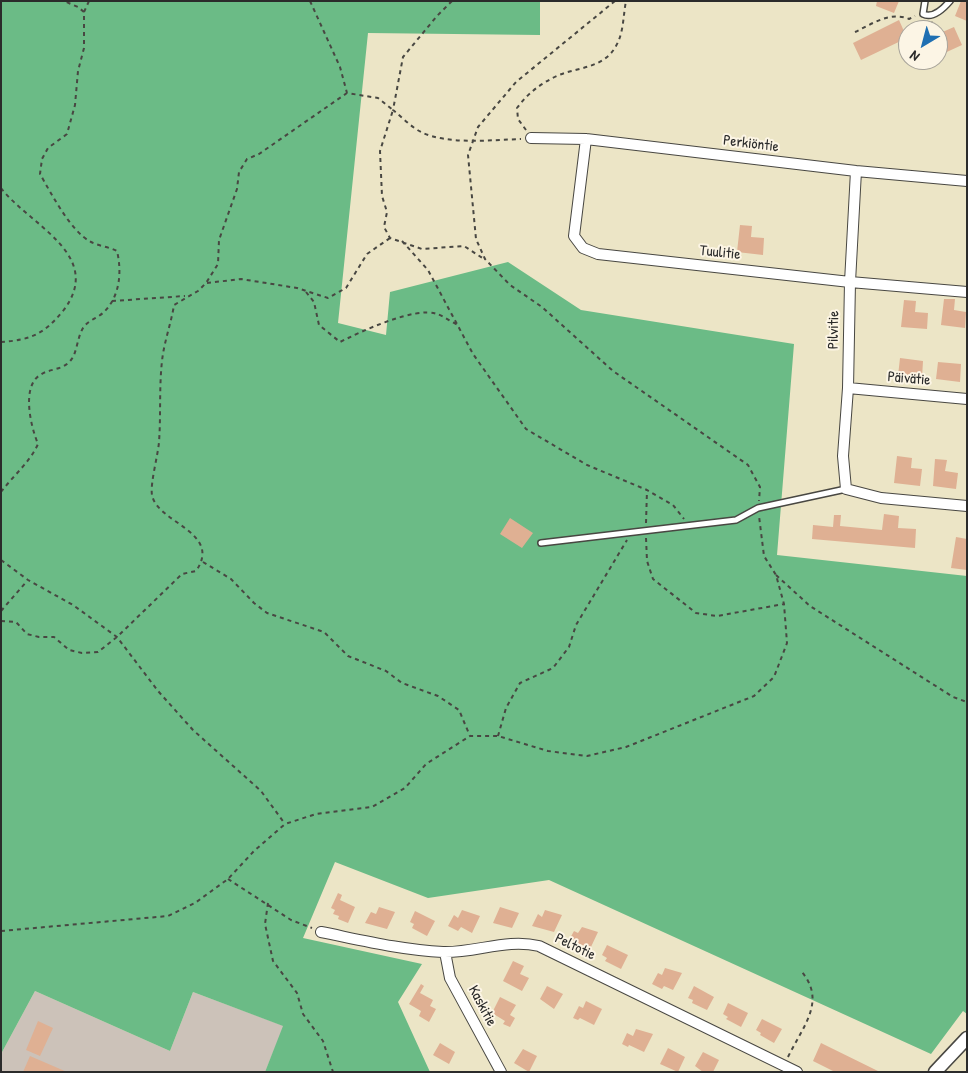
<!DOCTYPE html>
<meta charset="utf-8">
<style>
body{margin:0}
#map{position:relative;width:968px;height:1073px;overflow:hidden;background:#ece5c6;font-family:"Patrick Hand",sans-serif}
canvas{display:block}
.frame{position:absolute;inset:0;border:2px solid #2b2b2b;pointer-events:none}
.north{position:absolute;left:898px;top:20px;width:50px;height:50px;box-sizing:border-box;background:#fcf5e5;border:1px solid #a8a49b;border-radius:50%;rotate:217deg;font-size:14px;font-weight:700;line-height:20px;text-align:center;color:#2b2b2b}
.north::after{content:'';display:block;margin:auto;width:18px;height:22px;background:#1f6fb2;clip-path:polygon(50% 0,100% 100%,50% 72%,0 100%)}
</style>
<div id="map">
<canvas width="968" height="1073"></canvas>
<div class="frame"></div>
<div class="north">N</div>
</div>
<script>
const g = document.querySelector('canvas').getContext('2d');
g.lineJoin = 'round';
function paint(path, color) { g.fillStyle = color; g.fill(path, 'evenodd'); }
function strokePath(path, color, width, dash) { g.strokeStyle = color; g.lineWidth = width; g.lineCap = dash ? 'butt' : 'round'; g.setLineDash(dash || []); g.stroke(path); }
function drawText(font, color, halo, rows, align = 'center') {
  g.font = font + ' "Patrick Hand",sans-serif'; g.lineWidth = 4; g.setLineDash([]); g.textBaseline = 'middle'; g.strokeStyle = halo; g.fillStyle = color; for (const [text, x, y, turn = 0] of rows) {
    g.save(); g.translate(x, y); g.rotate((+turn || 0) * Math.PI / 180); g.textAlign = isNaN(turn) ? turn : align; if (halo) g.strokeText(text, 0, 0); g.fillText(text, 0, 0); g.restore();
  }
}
const industrial = new Path2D(`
 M35 991 170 1051 193 992 284 1026 265 1072H1V1054Z`);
const forest = new Path2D(`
 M1 1H540V35L368 33 338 323 386 335 390 292 508 262 581 310 794 344 777 555 967 576V1014L963 1011 931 1054 549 880 428 898 335 862 303 938 422 964 398 1002 430 1072H265L283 1026 193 992 170 1051 35 991 1 1054Z`);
const building = new Path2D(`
 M877 1H899L894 13 876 6Z
 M961 1H967V21L955 16Z
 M899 20 907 38 861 60 853 43Z
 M954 27 962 45 938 56V34Z
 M914 60H930L917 66Z
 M740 225 752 226 751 237 764 238 763 255 737 252Z
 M944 299H955L954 310 966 312 965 328 941 325Z
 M904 300 916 301 915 312 928 313 927 329 901 327Z
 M900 358 923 361 922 378 898 376Z
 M938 362 961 364 960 382 936 379Z
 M897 456 912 458 911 468 922 469 920 486 894 483Z
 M935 459 947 460 945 471 958 473 956 489 933 486Z
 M884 514 899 516 898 528 916 529 915 548 812 539 813 525 833 527 834 515H841L840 526 882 530Z
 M510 518 533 533 522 548 500 534Z
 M956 537 967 539V570L951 568Z
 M338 893 342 895 340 900 355 907 348 923 338 919 339 916 333 914 335 910 331 908Z
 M379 907 395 912 387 929 365 923 371 912 376 914Z
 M500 907 519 913 512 928 493 923Z
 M462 910 480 916 472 933 461 927 458 931 448 926 454 915 458 918Z
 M545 910 562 915 554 932 532 926 538 914 542 917Z
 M415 911 435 921 427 936 412 928 414 924 410 922Z
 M582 927 598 932 590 949 580 944 579 947 568 942 574 931 578 933Z
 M607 945 628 955 621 969 605 961 607 958 602 955Z
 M513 961 524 966 520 974 529 978 522 991 503 981Z
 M665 968 682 973 673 990 664 986 662 989 652 984 658 973 662 975Z
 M421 984 424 986 420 993 433 1000 430 1006 436 1009 429 1022 419 1016 421 1011 409 1004Z
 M547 986 563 994 554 1009 540 999Z
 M694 986 714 997 707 1010 692 1003 693 1000 688 998Z
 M500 997 516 1005 510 1015 515 1018 510 1027 503 1024 505 1021 492 1013Z
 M586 1001 602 1009 594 1025 580 1018 578 1020 573 1018 579 1006 583 1008Z
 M728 1003 748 1013 741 1027 726 1019 728 1017 723 1014Z
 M762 1019 782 1029 774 1043 760 1035 761 1033 756 1030Z
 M38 1021 53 1028 40 1056 26 1050Z
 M636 1029 653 1034 644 1052 629 1045 628 1047 622 1044 627 1033 633 1036Z
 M440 1043 455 1052 449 1064 433 1055Z
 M821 1043 880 1072H835L813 1061Z
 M668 1048 685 1057 678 1072 660 1064Z
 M523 1049 537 1056 529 1072 514 1063Z
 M703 1052 719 1060 713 1072H703L695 1066Z
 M30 1056 67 1072H23Z`);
const path = new Path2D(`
 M310 1 340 67 347 93 378 98 393 110 380 151 382 196 387 212 384 227 390 238 422 249 464 246 484 259
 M452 1 437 16 403 57 393 110C402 117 411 127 421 132 447 145 492 140 521 139
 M615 1 516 82 478 127 468 155 476 239 485 259 510 285 542 307 613 371 748 465 760 487 759 501
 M84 12 89 1
 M926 30 932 27V21
 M855 32C872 24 890 11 909 19L915 16
 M526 130 518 119 517 108C528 93 541 83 559 75 579 67 604 68 616 46 624 32 623 16 626 1
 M1 188C29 225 106 255 63 311 44 334 31 340 1 342
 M402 241 428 270 473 354 526 429 587 465 647 490 673 505 684 519
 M207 283 241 279 297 288 328 298 346 288 367 254 390 238
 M306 292 314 302 319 325 340 342C360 332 415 306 437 314 444 316 451 322 458 325
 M112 301 185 296
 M1 492C13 476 30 462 38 444 31 427 21 387 40 375 50 368 62 371 71 360 77 353 77 338 83 328 88 320 98 318 104 312 120 296 122 272 117 251 109 247 99 246 91 242 71 232 51 193 40 174L42 159 48 148 67 134 75 105 78 71 84 48V12L78 7 64 1
 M646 523 647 490
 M646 538 647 561 653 579 696 613 717 616 784 604
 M1 560 28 580 73 605 117 637 158 691 193 730 261 791 285 824
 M203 562 231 579 254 603 267 613 324 632 348 656 386 671 402 683 438 696 459 710 470 736
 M776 575 810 606 953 697 967 702
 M1 611 27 581
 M1 621 16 622 27 634 39 637H54L69 650 82 653 98 652 117 637 182 574 196 571C223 532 157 523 152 495 150 484 158 455 159 442 161 415 159 388 162 361 164 342 171 324 174 305L198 291 206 283 218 264 219 240 237 189 239 172 247 159 259 154 347 93
 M498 736 506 708 520 683 553 668 569 647 576 625 627 540
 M228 879 291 920 312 928
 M268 903 265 924 273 961 297 993 303 1014 323 1041 333 1072
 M1 931 168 916 195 903 228 879 254 851 285 824 316 814 372 807 405 788 426 764 470 736H498L548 751 587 756 626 747 754 696 774 677 787 643 784 604 776 575 764 556 759 516
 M788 1057C803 1026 827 1001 801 971`);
const service = new Path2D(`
 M925 1 923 14C933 19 944 8 950 1
 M541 543 736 520 758 508 846 489`);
const minor = new Path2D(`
 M531 138 586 139 856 171 967 181
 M586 139 574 236 583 248 598 254 850 282 967 292
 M856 171 850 282 848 388 843 456 846 489 881 498 967 506
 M848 388 967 399
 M321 932C361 940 402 950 443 952 476 953 507 938 539 946L797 1072
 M445 952 450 978 501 1072`);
const tertiary = new Path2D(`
 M935 1072 967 1038`);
const streetNames = [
 ["Perkiöntie",751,144,7],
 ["Tuulitie",720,253,6],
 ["Pilvitie",834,330,-89],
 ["Päivätie",909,379,5],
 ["Peltotie",575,947,26],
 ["Kaskitie",482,1006,62]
];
paint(industrial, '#ccc2b9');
paint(forest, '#6bbb86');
paint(building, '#dfb093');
strokePath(service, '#484742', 8);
strokePath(minor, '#484742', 12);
strokePath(tertiary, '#484742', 15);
strokePath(path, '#484742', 2, [4, 4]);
strokePath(service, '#fff', 5);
strokePath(minor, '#fff', 10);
strokePath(tertiary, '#fff', 12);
drawText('15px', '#2b2b2b', '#fcf5e5', streetNames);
</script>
